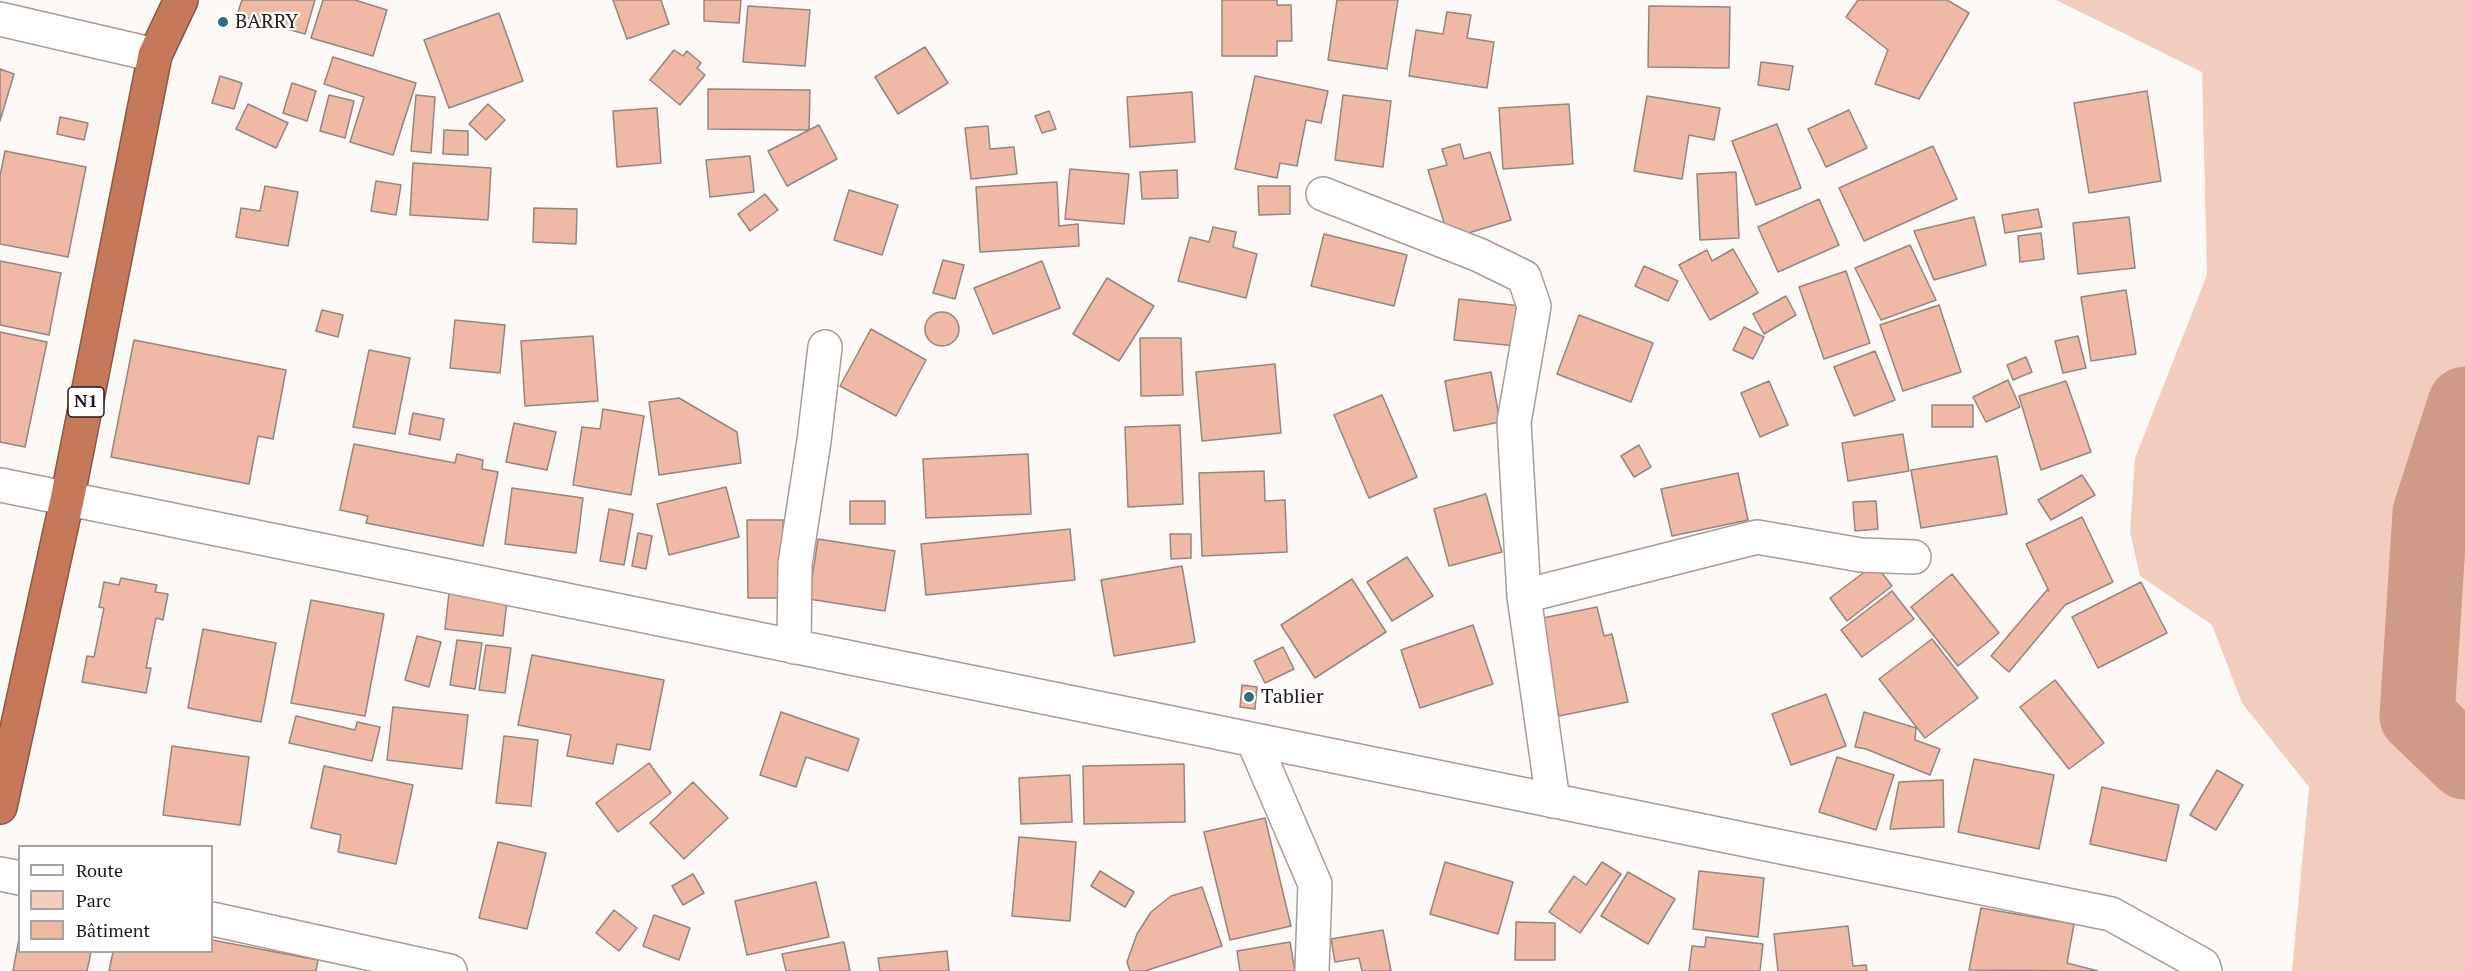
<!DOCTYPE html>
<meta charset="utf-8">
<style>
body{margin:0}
#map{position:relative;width:2465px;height:971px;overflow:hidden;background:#fcf9f7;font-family:"PT Serif",serif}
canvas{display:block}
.legend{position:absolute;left:18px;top:845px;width:195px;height:108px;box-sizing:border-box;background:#fff;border:2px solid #a6a3a2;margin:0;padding:8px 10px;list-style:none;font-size:18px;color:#201917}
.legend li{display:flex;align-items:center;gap:12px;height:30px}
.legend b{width:30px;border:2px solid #a6a3a2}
</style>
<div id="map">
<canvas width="2465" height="971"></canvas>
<ul class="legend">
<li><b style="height:8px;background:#fff"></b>Route</li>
<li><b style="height:16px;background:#f2cdbe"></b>Parc</li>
<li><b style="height:16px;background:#f0b9a5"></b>Bâtiment</li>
</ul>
</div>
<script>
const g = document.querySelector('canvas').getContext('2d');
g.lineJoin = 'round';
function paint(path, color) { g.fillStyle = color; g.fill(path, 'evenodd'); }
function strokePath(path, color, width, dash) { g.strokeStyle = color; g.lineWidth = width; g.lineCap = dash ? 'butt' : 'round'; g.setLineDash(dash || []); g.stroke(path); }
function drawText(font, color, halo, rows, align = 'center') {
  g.font = font + ' "PT Serif",serif'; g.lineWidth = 4.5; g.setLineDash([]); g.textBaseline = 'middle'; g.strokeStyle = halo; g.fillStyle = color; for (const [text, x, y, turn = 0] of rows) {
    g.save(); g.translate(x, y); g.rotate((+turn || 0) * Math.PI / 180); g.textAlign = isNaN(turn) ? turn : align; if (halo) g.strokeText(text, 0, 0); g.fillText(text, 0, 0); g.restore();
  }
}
const green = new Path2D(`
 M2056 0H2465V971H2292L2309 787 2242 703 2212 625 2140 576 2130 532 2135 458 2207 275 2202 72Z`);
const river = new Path2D(`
 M2465 404 2430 513 2417 716 2465 762`);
const building = new Path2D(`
 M242 0H315L305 34 237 15Z
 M323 0H355L387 10 373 56 311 38Z
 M613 0H661L669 24 627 39Z
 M704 0H741L739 23 704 21Z
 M1222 0H1277V5H1291L1292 41H1277V56H1222Z
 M1337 0H1398L1387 69 1328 60Z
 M1858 0H1947L1969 13 1919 99 1875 84 1888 50 1846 17Z
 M748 6 810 10 805 66 743 62Z
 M1649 6 1730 7 1729 68 1648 67Z
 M1447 12 1471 15 1467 38 1494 42 1487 88 1409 76 1416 30 1443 34Z
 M499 13 523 81 449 108 424 40Z
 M925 47 948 83 898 114 875 77Z
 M674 50 683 56 687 51 701 63 697 68 705 75 680 105 650 80Z
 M333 57 416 83 393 155 350 142 364 97 324 84Z
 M1761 62 1793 66 1789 90 1758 85Z
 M0 69 14 74 0 121Z
 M220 76 242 83 234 109 212 103Z
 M1255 76 1328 91 1321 123 1306 120 1297 166 1280 163 1277 178 1235 169Z
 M292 83 316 91 307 121 283 113Z
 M708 89 810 90 809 130 708 129Z
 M2147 91 2161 181 2089 193 2074 103Z
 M1192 92 1195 142 1130 147 1127 97Z
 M329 95 354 101 345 138 320 131Z
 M416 95 435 97 431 153 411 151Z
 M1343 95 1391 101 1383 167 1335 160Z
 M1647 96 1720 108 1714 140 1689 135 1682 179 1634 171Z
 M248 104 288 123 276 148 236 129Z
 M488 104 505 120 486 140 469 124Z
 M1569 104 1573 164 1503 169 1499 108Z
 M657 108 661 163 617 167 613 111Z
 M1849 110 1867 148 1826 167 1808 129Z
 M1049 111 1056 129 1042 133 1035 116Z
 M60 117 88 123 84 140 57 134Z
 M1777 124 1801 188 1756 205 1732 141Z
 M819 125 837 159 787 186 768 151Z
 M988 126 990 149 1014 147 1017 174 971 179 965 128Z
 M444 130 468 131V155L443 154Z
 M1460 144 1464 159 1490 152 1511 220 1449 239 1428 170 1447 165 1442 149Z
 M1933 146 1957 199 1864 241 1839 188Z
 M5 151 86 167 68 257 0 244V176Z
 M750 156 754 192 710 197 706 160Z
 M413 163 491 168 488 220 410 215Z
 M1070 169 1129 174 1124 224 1065 219Z
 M1177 170 1178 198 1142 199 1140 172Z
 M1736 172 1739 238 1700 240 1697 174Z
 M376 181 401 185 396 215 371 211Z
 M1057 182 1059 226 1078 224 1079 246 980 252 976 187Z
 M265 186 298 192 288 246 236 237 241 208 260 211Z
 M1258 186H1290V214L1259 215Z
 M849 190 898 205 882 255 834 240Z
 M765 194 778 210 750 231 738 214Z
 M1819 199 1839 245 1778 272 1758 227Z
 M534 208 577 209 576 244 533 242Z
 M2038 209 2042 227 2005 233 2002 215Z
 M1974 217 1986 265 1934 280 1914 231Z
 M2129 217 2135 268 2078 274 2073 223Z
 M1213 227 1236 232 1233 247 1257 254 1246 298 1178 281 1190 237 1209 242Z
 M2041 233 2044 259 2020 262 2018 236Z
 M1324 234 1407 255 1394 306 1311 286Z
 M1910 245 1936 300 1881 320 1855 268Z
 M1733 249 1758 293 1710 320 1679 265 1707 250 1712 261Z
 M943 260 964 265 955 299 933 293Z
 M0 261 61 273 49 335 0 325Z
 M1042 261 1060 308 993 334 974 288Z
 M1644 266 1678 281 1668 301 1635 286Z
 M1846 271 1870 343 1824 359 1799 287Z
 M1107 278 1154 306 1119 361 1073 334Z
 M2126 290 2136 354 2091 361 2081 297Z
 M1786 296 1796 315 1764 334 1753 314Z
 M1459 299 1521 306 1517 346 1454 340Z
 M1939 305 1961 372 1903 391 1880 325Z
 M322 310 343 315 338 337 316 331Z
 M925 329a17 17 0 1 1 34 0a17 17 0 1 1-34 0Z
 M1579 315 1653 343 1631 402 1557 374Z
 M455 320 505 325 500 373 450 368Z
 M1744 327 1764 337 1753 359 1733 350Z
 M871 329 926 360 896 416 840 386Z
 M0 332 47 342 25 447 0 442Z
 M593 336 598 401 525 406 521 341Z
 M2078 336 2086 368 2063 373 2055 341Z
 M1140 338H1181L1183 395 1141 396Z
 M134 340 286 370 273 439 258 436 249 484 111 457Z
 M369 350 410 358 395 434 353 427Z
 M1875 351 1895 400 1854 416 1834 367Z
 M2026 357 2032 372 2013 380 2007 365Z
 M1275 364 1281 433 1202 441 1196 372Z
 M1491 372 1500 422 1454 431 1445 381Z
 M2008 380 2020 407 1986 422 1973 397Z
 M1769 381 1788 425 1760 437 1741 393Z
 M2066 381 2091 452 2041 470 2019 396Z
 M1382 395 1417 477 1369 498 1334 415Z
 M679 398 737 432 741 463 659 475 649 402Z
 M1932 405H1973V427H1932Z
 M603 409 644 416 631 495 573 485 582 427 600 429Z
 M413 413 444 419 440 440 409 434Z
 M514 423 556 432 547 470 506 462Z
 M1180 425 1183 504 1128 507 1125 427Z
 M1903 434 1909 471 1848 481 1842 443Z
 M354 444 455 463 457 454 483 460 482 469 498 472 483 546 366 523 368 516 340 510Z
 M1639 445 1651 467 1634 477 1621 456Z
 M1028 454 1031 514 926 518 923 459Z
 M1997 456 2007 514 1921 528 1911 470Z
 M1264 471 1265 501 1285 500 1287 552 1202 556 1199 473Z
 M1738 473 1748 520 1672 536 1661 489Z
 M2082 475 2095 495 2051 520 2038 500Z
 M726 487 739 537 669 555 657 504Z
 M512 488 583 498 576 553 505 544Z
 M1486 494 1502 552 1449 566 1434 509Z
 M850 501H885V524H850Z
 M1876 501 1878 529 1855 531 1853 502Z
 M609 509 633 514 624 565 600 561Z
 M2082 517 2113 582 2065 605 2009 672 1991 656 2047 590 2049 591 2026 544Z
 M747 520H783V598H748Z
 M1070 529 1075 580 926 595 921 544Z
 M638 533 652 536 646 569 632 566Z
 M1170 534H1191V558L1171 559Z
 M818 539 895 551 885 611 809 599Z
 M1407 557 1433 596 1392 621 1367 582Z
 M1875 564 1892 586 1847 621 1830 598Z
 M1182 566 1195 642 1114 656 1101 580Z
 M1952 574 1999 633 1958 666 1911 607Z
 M121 578 157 585 155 592 168 594 163 620 156 618 146 668H151L146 693 82 682 87 656 94 657 104 608 99 607 104 582 119 585Z
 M1352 579 1386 632 1315 678 1281 625Z
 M2141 582 2167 633 2098 668 2072 617Z
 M1892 591 1914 619 1862 657 1841 630Z
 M449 593 507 600 503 636 445 629Z
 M311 600 384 614 365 716 291 703Z
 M1597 607 1604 636 1612 634 1628 702 1559 716 1538 619Z
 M1473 625 1493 684 1420 708 1401 650Z
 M203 629 276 643 261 722 188 708Z
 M417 636 441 642 429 687 405 680Z
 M1932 639 1978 698 1925 738 1879 679Z
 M457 640 482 643 475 689 450 685Z
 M486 645 511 648 505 693 479 690Z
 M1283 647 1294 669 1265 683 1254 661Z
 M532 655 664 680 650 750 617 744 613 764 567 756 571 735 518 725Z
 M2055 680 2104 743 2069 769 2020 707Z
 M1242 685 1257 687 1255 709 1240 707Z
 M1826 694 1846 746 1791 765 1772 714Z
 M393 707 468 715 462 769 387 760Z
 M781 712 859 739 848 771 806 757 796 787 760 775Z
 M1864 712 1916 728 1915 740 1940 749 1930 775 1866 749 1855 747Z
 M296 716 355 730 357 722 380 727 372 761 289 743Z
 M504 736 538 740 531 806 496 803Z
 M172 746 249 757 240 825 163 815Z
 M1837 757 1894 775 1876 830 1819 812Z
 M1974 759 2054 775 2039 849 1958 832Z
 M649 763 671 793 618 832 596 803Z
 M1184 764 1185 822 1084 824 1083 766Z
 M324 766 413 785 396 864 338 852 341 835 311 828Z
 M2217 770 2243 785 2216 830 2190 815Z
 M1070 775 1072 822 1021 824 1019 778Z
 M1943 780 1944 827 1890 829 1899 782Z
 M693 782 728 818 684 859 650 823Z
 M2102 787 2179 805 2166 861 2090 844Z
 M1265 818 1291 926 1230 940 1204 832Z
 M1019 837 1076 842 1070 921 1012 916Z
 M498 842 546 853 527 929 479 918Z
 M1445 862 1513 882 1498 934 1430 914Z
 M1602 862 1621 874 1580 933 1549 912 1574 876 1586 885Z
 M1100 871 1134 892 1125 907 1091 886Z
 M1699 871 1764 878 1758 937 1693 929Z
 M1628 872 1675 899 1648 944 1601 916Z
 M693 874 704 893 683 905 672 886Z
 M816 882 829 937 747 955 735 901Z
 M1202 887 1222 946 1145 971H1130L1127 962 1137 934 1151 912 1171 896Z
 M1981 908 2074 924 2067 963 2098 971 1969 970Z
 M614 910 637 928 619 951 596 933Z
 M654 915 690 928 679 960 643 946Z
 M1516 922 1555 923V960H1515Z
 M1848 926 1853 966 1866 965 1867 971H1778L1774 934Z
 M1383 930 1391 971H1362L1359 958 1335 962 1331 939Z
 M20 933V952H91L87 971H13Z
 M1706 937 1763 944 1760 971H1689L1692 946 1705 947Z
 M212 940 318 960 316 971H109L113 952H212Z
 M844 942 850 971H786L782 954Z
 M1290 942 1295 971H1240L1237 951Z
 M947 951 949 971H880L878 958Z`);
const minor = new Path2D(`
 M0 19 155 55
 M1323 194 1479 255 1524 277 1534 306 1514 422 1524 596 1553 801
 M0 485 2111 914 2203 965 2205 971
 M1524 596 1757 537 1861 555 1914 557
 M794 647 795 564 814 441 825 347
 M1253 740 1315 884 1312 971
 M0 874 20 878
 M212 919 450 971`);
const highway = new Path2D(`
 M0 807 67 500 155 55 181 0`);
const markers = [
 [223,22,6,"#2e6f83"],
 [1249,697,6,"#2e6f83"]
];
const shields = [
 [86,402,36]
];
const shieldNames = [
 ["N1",86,402]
];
const poiNames = [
 ["BARRY",235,22],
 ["Tablier",1261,697]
];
paint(green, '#f2cdbe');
strokePath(river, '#cf9a86', 75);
paint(building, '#f0b9a5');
strokePath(building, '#95857f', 1.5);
strokePath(minor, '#ab9a93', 36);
strokePath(highway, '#8c5743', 36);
strokePath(minor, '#fff', 33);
strokePath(highway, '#c6785b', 33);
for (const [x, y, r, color] of markers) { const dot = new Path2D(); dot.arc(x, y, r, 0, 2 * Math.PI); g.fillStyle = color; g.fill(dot); strokePath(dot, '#fff', 2); }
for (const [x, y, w] of shields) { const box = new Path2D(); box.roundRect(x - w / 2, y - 15, w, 30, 4.5); g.fillStyle = '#fff'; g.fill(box); strokePath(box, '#201917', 1.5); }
drawText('bold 18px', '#201917', null, shieldNames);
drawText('20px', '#201917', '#fff', poiNames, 'left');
</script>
